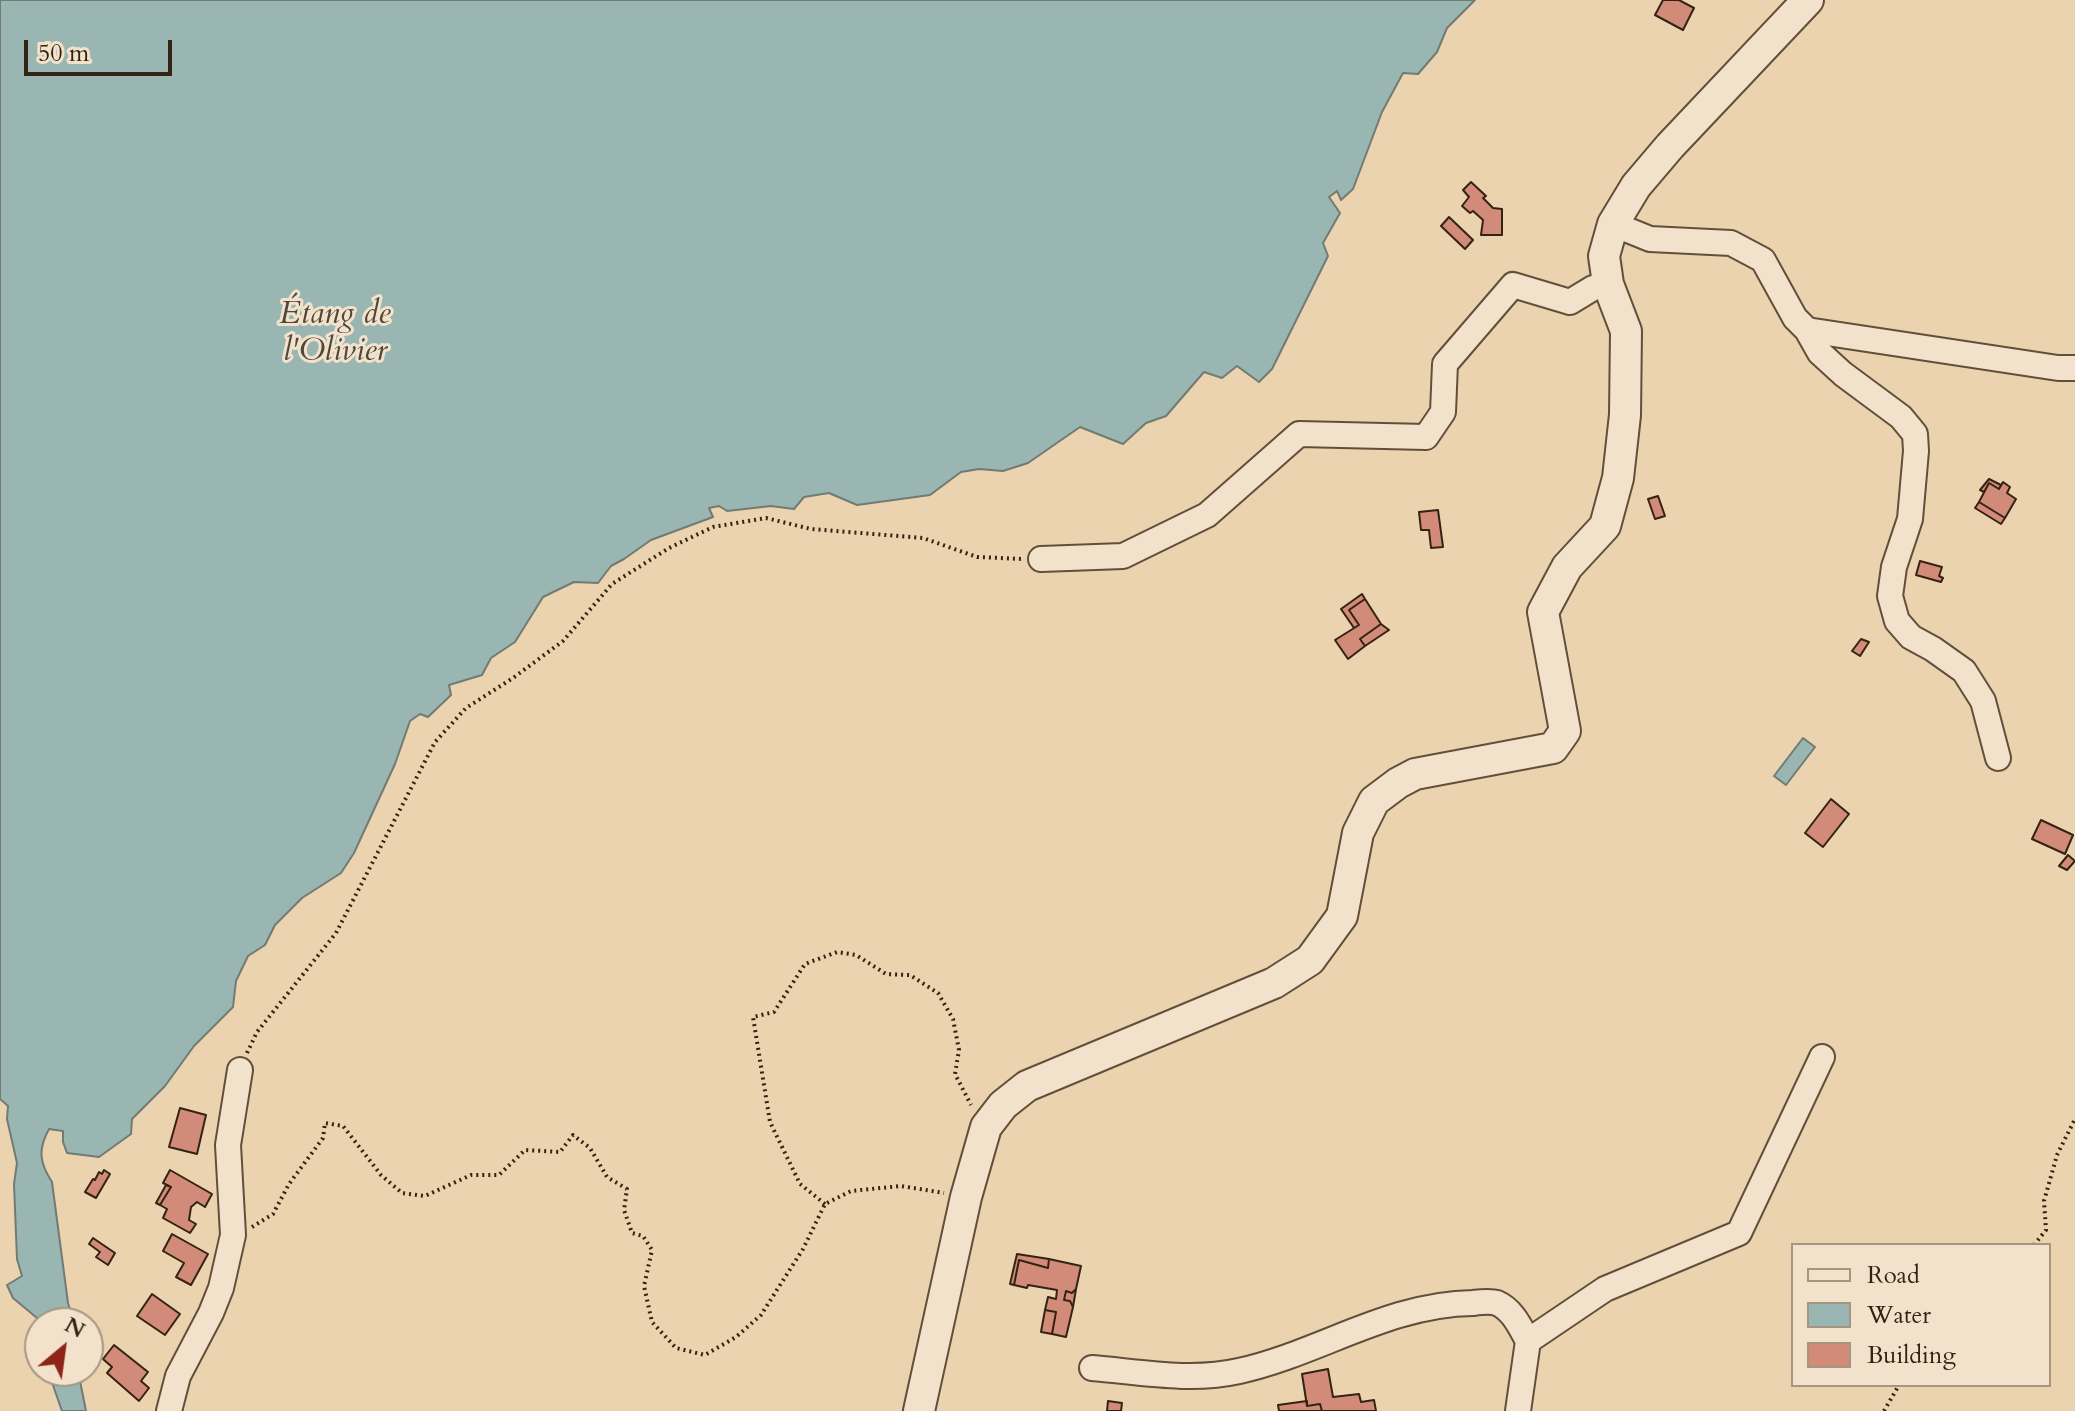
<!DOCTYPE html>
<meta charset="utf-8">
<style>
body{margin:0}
#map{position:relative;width:2075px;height:1411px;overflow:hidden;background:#ebd3af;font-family:Cardo,serif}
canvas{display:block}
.legend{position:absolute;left:1791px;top:1243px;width:260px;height:144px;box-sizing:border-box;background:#f2e2cb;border:2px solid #a69681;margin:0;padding:10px 14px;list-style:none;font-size:24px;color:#332312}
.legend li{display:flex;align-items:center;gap:16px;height:40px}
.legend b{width:40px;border:2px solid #a69681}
.north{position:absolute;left:24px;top:1307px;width:80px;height:80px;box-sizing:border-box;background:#f2e2cb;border:2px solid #a69681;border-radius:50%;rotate:29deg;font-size:22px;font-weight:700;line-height:32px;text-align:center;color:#332312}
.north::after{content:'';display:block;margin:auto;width:28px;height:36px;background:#8f2418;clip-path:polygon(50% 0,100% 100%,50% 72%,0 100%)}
.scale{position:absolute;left:24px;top:40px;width:148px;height:36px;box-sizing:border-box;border:4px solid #332312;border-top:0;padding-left:10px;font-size:24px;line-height:28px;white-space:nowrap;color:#332312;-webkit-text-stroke:6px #f2e2cb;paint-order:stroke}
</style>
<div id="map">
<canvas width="2075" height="1411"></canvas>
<ul class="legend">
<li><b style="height:10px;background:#f2e2cb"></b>Road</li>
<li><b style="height:22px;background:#9ab6b3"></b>Water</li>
<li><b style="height:22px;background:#d38b79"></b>Building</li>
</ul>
<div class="north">N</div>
<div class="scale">50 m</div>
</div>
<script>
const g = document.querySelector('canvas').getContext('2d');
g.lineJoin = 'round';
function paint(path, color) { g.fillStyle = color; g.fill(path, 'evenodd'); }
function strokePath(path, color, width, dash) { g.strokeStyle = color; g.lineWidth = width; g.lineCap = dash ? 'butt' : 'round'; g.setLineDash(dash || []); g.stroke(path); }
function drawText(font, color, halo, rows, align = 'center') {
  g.font = font + ' Cardo,serif'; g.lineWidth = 6; g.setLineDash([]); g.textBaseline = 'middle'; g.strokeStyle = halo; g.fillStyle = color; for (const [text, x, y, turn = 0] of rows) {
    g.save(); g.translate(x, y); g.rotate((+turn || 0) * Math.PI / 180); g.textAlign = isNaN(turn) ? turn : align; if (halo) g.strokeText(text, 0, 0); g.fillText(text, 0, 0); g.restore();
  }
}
const water = new Path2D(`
 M0 0H1475L1447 28 1437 52 1418 74 1403 73 1382 112 1353 189 1341 200 1337 191 1329 197 1340 213 1323 243 1328 256 1272 369 1259 382 1237 366 1222 378 1204 372 1166 416 1146 423 1123 444 1080 427 1028 463 1003 471 979 469 961 472 930 495 857 505 829 493 804 497 794 509 771 506 727 511 719 506 709 508 713 517 651 540 624 559 611 566 598 583 574 582 543 597 515 642 491 658 482 675 449 685 451 695 428 717 420 714 410 721 395 764 354 853 341 873 302 898 275 925 265 945 248 956 236 981 233 1007 194 1046 165 1086 132 1119 131 1134 99 1157 67 1153 63 1142V1131L49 1129C38 1149 39 1162 52 1182L68 1303 74 1323H40V1325L37 1318 13 1298 7 1285 22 1276 17 1259 14 1184 17 1163 7 1119 8 1106 0 1099Z
 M1803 738 1815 747 1786 785 1774 776Z
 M48 1371H78L86 1411H62Z`);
const building = new Path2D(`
 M1663 0H1679L1694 8 1683 30 1655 15Z
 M1471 182 1486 196 1483 198 1493 208 1502 209V235H1481L1483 220 1473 211 1470 213 1462 206 1469 197 1463 190Z
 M1449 217 1473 240 1465 249 1441 226Z
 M1989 479 2001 485 1999 489 1989 483 1984 492 1980 490Z
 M2003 482 2010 487 2007 493 2016 499 2005 518 1979 502 1989 483 1999 489Z
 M1658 496 1665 516 1655 519 1648 499Z
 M1979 502 2005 518 2001 524 1975 508Z
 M1438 510 1443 547 1431 548 1429 530H1421L1419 512Z
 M1920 561 1942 567 1939 576 1943 578 1941 582 1916 575Z
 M1362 594 1365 599 1349 610 1359 625 1354 628 1341 609Z
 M1365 599 1381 624 1360 639 1365 646 1348 659 1335 640 1359 625 1349 610Z
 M1381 624 1389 630 1365 646 1360 639Z
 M1861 639 1869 642 1860 656 1852 651Z
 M1831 799 1849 814 1823 847 1805 833Z
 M2041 820 2073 835 2065 854 2032 839Z
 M2068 855 2075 861 2067 870 2059 866Z
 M180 1108 206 1115 197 1154 169 1147Z
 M104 1170 110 1174 96 1198 85 1192 93 1179 95 1180 99 1172 102 1174Z
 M170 1170 212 1194 205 1207 197 1202 191 1207 189 1220 196 1224 190 1233 163 1218 167 1209 160 1205 171 1187 163 1183Z
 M166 1185 171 1187 160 1205 156 1203Z
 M172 1234 208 1254 191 1285 176 1277 184 1263 163 1251Z
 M93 1238 115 1253 108 1265 96 1257 100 1252 89 1244Z
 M1017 1254 1049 1259 1048 1268 1019 1260 1014 1285 1010 1284Z
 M1049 1259 1081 1266 1076 1289 1072 1293 1066 1291 1064 1300 1070 1301 1073 1307 1066 1337 1052 1334 1056 1312 1045 1310 1048 1297 1056 1299 1057 1290 1028 1285 1027 1288 1014 1285 1019 1260 1048 1268Z
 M1076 1289 1073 1307 1070 1301 1064 1300 1066 1291 1072 1293Z
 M152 1294 180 1314 165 1335 137 1316Z
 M1045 1310 1056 1312 1052 1334 1041 1332Z
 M114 1345 148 1372 141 1381 149 1388 139 1401 107 1373 112 1367 103 1359Z
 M1328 1369 1333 1397 1359 1394 1361 1402 1374 1400 1376 1411H1322L1320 1404 1307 1406 1302 1374Z
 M1108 1401 1122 1403 1121 1411H1107Z
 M1307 1401V1406L1320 1404 1322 1411H1279L1278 1405Z`);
const path = new Path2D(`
 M247 1053 257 1032 336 933 435 742 466 708 513 678 563 641 612 584 669 548 713 527 766 518 811 529 923 538 977 557 1023 559
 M825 1204 800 1184 770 1122 753 1017 774 1012 805 964 837 952 856 955 886 974 910 975 938 993 953 1019 959 1050 955 1074 971 1105
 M252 1227 273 1214 289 1184 323 1138 325 1123 343 1126 381 1175 402 1193 425 1196 471 1175H499L525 1150 560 1152 573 1135 590 1148 607 1177 627 1189 624 1210 632 1233 643 1236 652 1250 644 1286 652 1322 676 1348 705 1355 736 1337 761 1315 803 1249 825 1204 851 1191 901 1186 944 1193
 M2034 1245 2046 1230 2044 1201 2057 1155 2075 1119
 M1884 1411 1899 1385`);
const minor = new Path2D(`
 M1613 224 1650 239 1731 243 1763 260 1795 318 1807 330 2058 368H2075
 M1807 330 1820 353 1843 374 1901 417 1915 434 1916 451 1910 519 1894 567 1890 596 1897 621 1911 637 1933 649 1964 671 1983 701 1998 758
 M1041 559 1123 556 1207 515 1299 434 1426 437 1443 412 1445 364 1513 285 1570 302 1593 288 1608 284
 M1092 1368C1140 1372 1191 1382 1239 1371 1320 1353 1388 1304 1473 1303 1481 1302 1491 1301 1497 1303 1513 1310 1520 1327 1528 1341
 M169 1411 178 1376 211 1313 221 1288 233 1235 228 1145 240 1070
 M1518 1411 1528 1341 1605 1289 1739 1233 1822 1057`);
const tertiary = new Path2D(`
 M919 1411 966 1197 986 1127 1003 1105 1027 1086 1274 983 1310 960 1342 916 1358 833 1374 801 1398 783 1415 774 1553 748 1565 731 1543 612 1567 567 1605 526 1618 478 1625 415 1626 331 1608 284 1604 256 1613 224 1636 186 1670 146 1808 0`);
const waterNames = [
 ["Étang de",335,316],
 ["l'Olivier",335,353]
];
paint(water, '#9ab6b3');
strokePath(water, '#717b73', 2);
paint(building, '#d38b79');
strokePath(building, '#332312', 2);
strokePath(minor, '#614f39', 28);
strokePath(tertiary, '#614f39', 34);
strokePath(path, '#332312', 4, [2, 4]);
strokePath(minor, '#f2e2cb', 24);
strokePath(tertiary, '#f2e2cb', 30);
drawText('italic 32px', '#4d483a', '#f2e2cb', waterNames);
</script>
